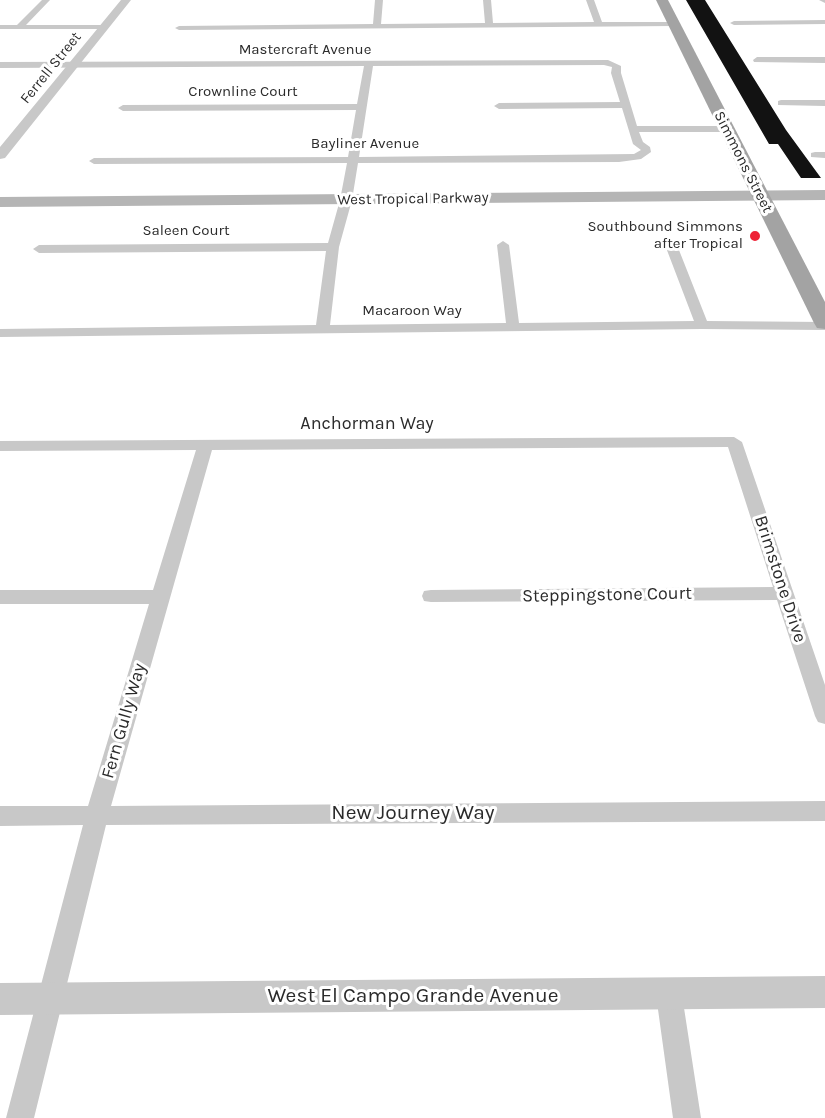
<!DOCTYPE html>
<style>
body{margin:0}
canvas{display:block;background:#fff}
</style>
<canvas width="825" height="1118"></canvas>
<script>
const g = document.querySelector('canvas').getContext('2d');
g.lineJoin = 'round';
function paint(path, color) { g.fillStyle = color; g.fill(path, 'evenodd'); }
function strokePath(path, color, width, dash) { g.strokeStyle = color; g.lineWidth = width; g.lineCap = dash ? 'butt' : 'round'; g.setLineDash(dash || []); g.stroke(path); }
function drawText(font, color, halo, rows, align = 'center') {
  g.font = font + ' Karla,sans-serif'; g.lineWidth = 6; g.setLineDash([]); g.textBaseline = 'middle'; g.strokeStyle = halo; g.fillStyle = color; for (const [text, x, y, turn = 0] of rows) {
    g.save(); g.translate(x, y); g.rotate((+turn || 0) * Math.PI / 180); g.textAlign = isNaN(turn) ? turn : align; if (halo) g.strokeText(text, 0, 0); g.fillText(text, 0, 0); g.restore();
  }
}
const building = new Path2D(`
 M686 0H705L786 130 821 178H801L778 144H769Z`);
const minor = new Path2D(`
 M42 0H50L26 25H104L108 27 104 29H0V25H17Z
 M375 0H383L381 24 485 23 483 0H491L493 23 594 22 586 0H594L602 22H674L678 24 674 26 179 30 175 28 179 26 373 24Z
 M819 0H825V3Z
 M825 20V24L734 25 730 23 734 21Z
 M757 57H825V63L754 62 753 60Z
 M608 60 621 66V73L637 126H725L730 129 725 132H639L643 142 650 147 651 152 641 159 619 162 358 163 352 200 339 247 330 325 506 323 497 245 503 241 509 245 519 323 694 321 665 245 671 241 677 245 707 321 825 322V330L702 329 0 337V329L316 325 326 251 39 253 33 249 39 245 328 243 340 200 347 163 94 164 89 161 94 158 348 157 356 110 123 111 118 108 123 105 357 104 364 66 0 68V62ZM604 65 612 67 611 73 620 102 499 103 494 106 499 109 622 108 633 144 641 150 634 154 359 157 373 66Z
 M781 100H825V106L778 105V101Z
 M815 152H825V158L811 157V153Z
 M734 437 742 442 825 685V724L818 722 815 716 777 600 431 602 424 601 422 596 424 591 431 590 773 587 728 447 212 450 111 806 825 801V821L106 825 34 1118H6L83 825 0 826V806H88L149 604H0V590H153L196 450 0 451V441Z
 M669 982 678 986 682 995 701 1118H673L656 995 660 986Z`);
const tertiary = new Path2D(`
 M121 0H131L5 158 0 159V147Z
 M825 976V1008L0 1015V983Z`);
const secondary = new Path2D(`
 M825 190V200L0 207V197Z`);
const primary = new Path2D(`
 M656 0H668L825 302V329L817 328 814 323Z`);
const markers = [
 [755,236,6,"#ee2236"]
];
const farStreetnames = [
 ["Mastercraft Avenue",305,50],
 ["Ferrell Street",51,68,-51],
 ["Crownline Court",243,92],
 ["Bayliner Avenue",365,144],
 ["Simmons Street",743,162,63],
 ["West Tropical Parkway",413,199,-1],
 ["Saleen Court",186,231],
 ["Macaroon Way",412,311]
];
const farPoinames = [
 ["Southbound Simmons",743,227],
 ["after Tropical",743,244]
];
const streetNames = [
 ["Anchorman Way",367,424],
 ["Brimstone Drive",780,579,72],
 ["Steppingstone Court",607,595,-1],
 ["Fern Gully Way",124,721,-74]
];
const nearStreetnames = [
 ["New Journey Way",413,813],
 ["West El Campo Grande Avenue",413,996]
];
paint(building, '#121212');
paint(minor, '#c8c8c8');
paint(tertiary, '#c8c8c8');
paint(secondary, '#b5b5b5');
paint(primary, '#a3a3a3');
for (const [x, y, r, color] of markers) { const dot = new Path2D(); dot.arc(x, y, r, 0, 2 * Math.PI); g.fillStyle = color; g.fill(dot); strokePath(dot, '#fff', 2); }
drawText('15px', '#2b2b2b', '#fff', farStreetnames);
drawText('15px', '#2b2b2b', '#fff', farPoinames, 'right');
drawText('18px', '#2b2b2b', '#fff', streetNames);
drawText('21px', '#2b2b2b', '#fff', nearStreetnames);
</script>
